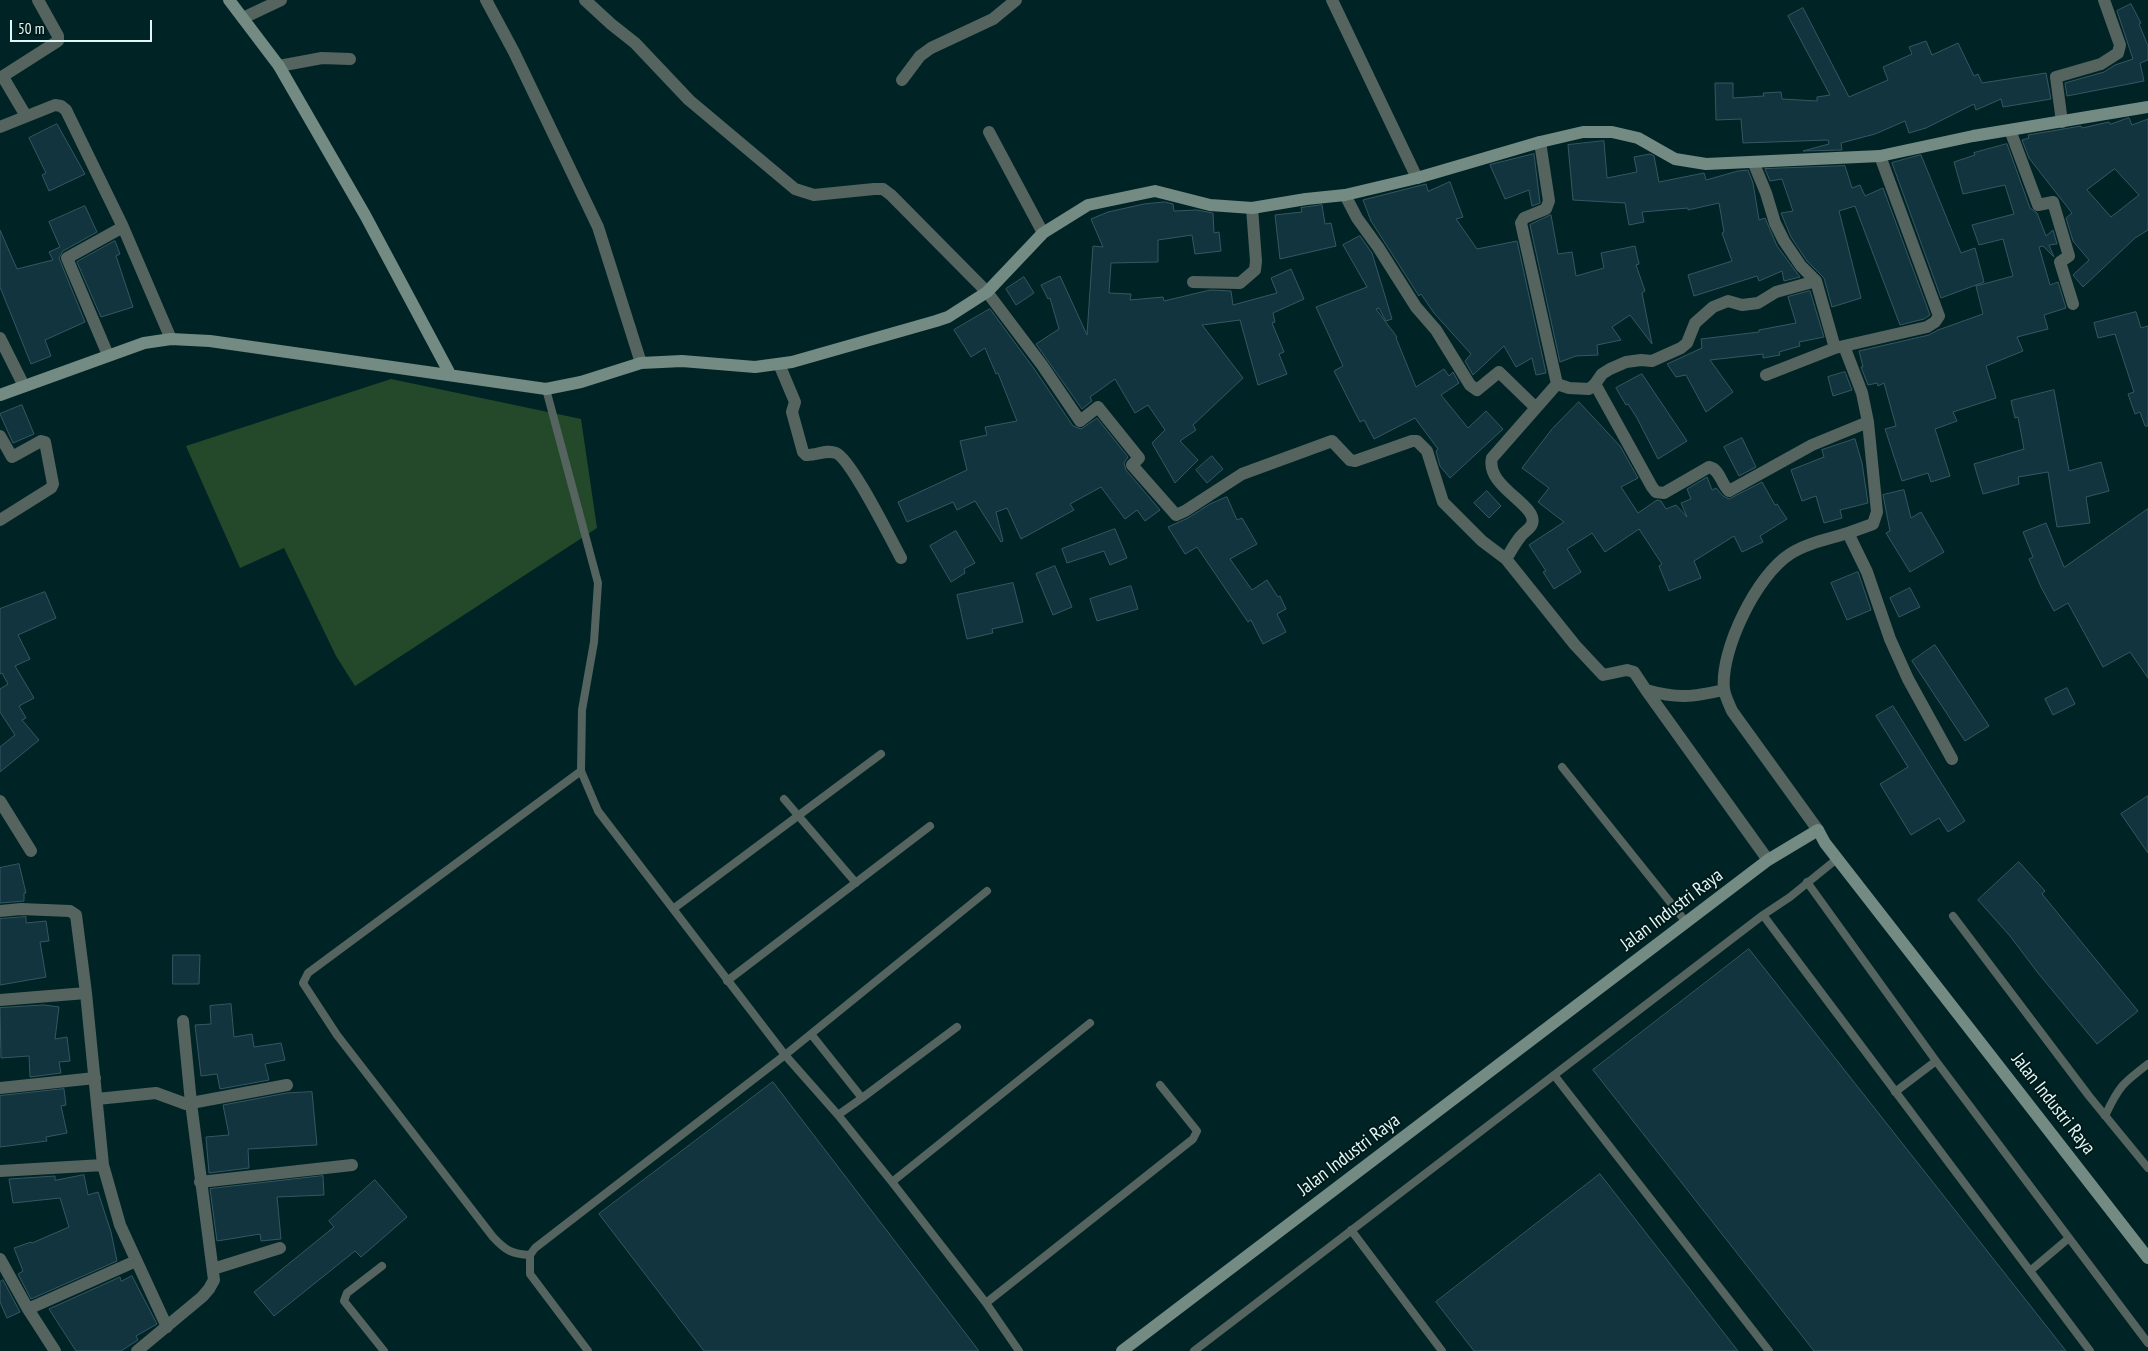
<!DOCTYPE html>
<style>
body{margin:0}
#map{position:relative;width:2148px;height:1351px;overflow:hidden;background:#002425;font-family:"PT Sans Narrow",sans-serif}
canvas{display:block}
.scale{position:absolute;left:10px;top:20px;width:142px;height:22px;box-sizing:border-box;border:2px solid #e3f7f7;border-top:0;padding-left:6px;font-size:15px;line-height:18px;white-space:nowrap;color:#e3f7f7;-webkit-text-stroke:4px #001a1a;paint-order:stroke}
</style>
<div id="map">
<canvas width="2148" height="1351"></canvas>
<div class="scale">50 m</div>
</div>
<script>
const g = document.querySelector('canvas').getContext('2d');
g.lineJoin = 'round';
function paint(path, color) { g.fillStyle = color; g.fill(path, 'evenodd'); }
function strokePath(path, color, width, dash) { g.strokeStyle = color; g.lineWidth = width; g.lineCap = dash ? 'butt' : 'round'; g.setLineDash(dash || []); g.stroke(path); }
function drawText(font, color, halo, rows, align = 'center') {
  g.font = font + ' "PT Sans Narrow",sans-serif'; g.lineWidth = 4; g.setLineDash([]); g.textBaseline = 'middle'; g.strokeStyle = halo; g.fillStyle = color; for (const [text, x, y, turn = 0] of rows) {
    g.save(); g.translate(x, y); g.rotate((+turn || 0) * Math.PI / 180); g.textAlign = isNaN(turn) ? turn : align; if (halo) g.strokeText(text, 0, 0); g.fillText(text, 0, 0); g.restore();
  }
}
const green = new Path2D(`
 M391 379 581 419 597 528 355 686 336 656 284 548 240 568 186 446Z`);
const building = new Path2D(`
 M2131 4 2141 23 2139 24 2148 46V60L2140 63 2144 81 2067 96 2065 83 2104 72 2115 65 2133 59 2117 11Z
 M1803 8 1849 97 1888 80 1883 67 1912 54 1909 47 1926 41 1932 55 1958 43 1974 76 1978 74 1982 83 2046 73 2051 99 2003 107 2001 99 1976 110 1974 104 1926 128 1909 133 1905 121 1875 134 1841 143 1842 150 1803 151 1829 144 1828 140 1743 143 1741 119 1716 120 1715 83H1733V98L1764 96 1763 93 1781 92 1782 99 1817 101V97L1830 95 1788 16Z
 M2129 118 2132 125 2148 119V230L2135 238 2083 287 2073 275 2089 260 2073 241 2066 218 2072 213 2029 158 2022 140 2029 138 2028 135 2081 126 2082 128 2109 122 2110 124ZM2115 169 2139 195 2111 217 2087 190Z
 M57 124 85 174 49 191 42 175 46 173 29 138Z
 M1604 141 1607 178 1637 172 1634 157 1650 154 1654 156 1659 182 1704 173 1706 180 1738 171 1748 170 1753 183 1759 220 1765 218 1777 246 1800 277 1784 281 1782 271 1759 281 1757 276 1694 296 1688 275 1732 261 1722 233 1724 232 1719 203 1688 210V208L1642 212 1644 222 1629 225 1625 203 1573 200 1568 145Z
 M2007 144 2030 208 2037 213 2046 236 2053 230 2057 244 2049 245 2054 257 2043 246 2039 247 2050 285 2058 282 2066 308 2044 315 2048 329 2017 337 2023 351 1986 366 1996 398 1953 412 1957 421 1935 429 1950 476 1931 482 1928 473 1902 481 1885 429 1896 426 1884 383 1878 386 1877 383 1868 385 1861 367H1863L1859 351 1929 335 1938 330 1983 314 1976 286 2013 276 2003 239 1979 245 1972 225 2014 214 2005 185 1963 194 1954 162 1975 155 1974 153Z
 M1534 154 1540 203 1532 206 1529 190 1505 199 1490 165Z
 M1921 155 1961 253 1975 248 1984 282 1941 298 1892 163Z
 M1845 166 1852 188 1860 185 1865 196 1883 188 1930 315 1924 319 1900 325 1855 206 1839 211 1861 298 1832 307 1824 278 1807 261 1791 237 1781 213 1793 211 1782 179 1770 181 1765 169Z
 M1450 182 1463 217 1456 219 1477 249 1517 241 1546 373 1536 375 1532 358 1516 367 1504 346 1473 375 1465 361 1471 354 1434 313 1421 294 1419 296 1371 221 1363 200 1426 184 1428 191Z
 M1165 202 1173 204 1174 211 1197 210 1213 213 1214 233 1219 232 1221 251 1195 254 1192 235 1158 240V262L1111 263 1109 293 1131 294 1130 300 1163 297 1164 301 1210 290 1231 291 1233 305 1277 293 1271 278 1291 269 1304 299 1273 313 1275 322 1272 323 1284 352 1279 354 1287 374 1258 385 1240 320 1202 325 1243 378 1193 425 1196 430 1180 441 1198 460 1175 483 1152 443 1165 430 1148 405 1135 413 1115 379 1090 397 1092 401 1082 409 1036 344 1059 329 1050 298 1048 299 1041 285 1060 276 1087 335 1093 246 1103 247 1091 219 1108 212 1144 204Z
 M1322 205 1325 224 1331 223 1336 246 1280 259 1275 215 1302 212 1301 208Z
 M85 206 97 232 63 251 59 258 85 322 45 340 51 356 31 364 0 287V230L17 269 53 260 49 252 60 247 49 222Z
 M1551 215 1558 254 1572 252 1576 276 1604 268 1601 253 1635 246 1639 264 1636 265 1645 291 1642 293 1652 344 1630 315 1612 327 1621 340 1597 345 1598 355 1576 356 1560 362 1530 225Z
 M1360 236 1372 253 1392 319 1386 321 1379 308 1376 309 1397 337 1396 338 1416 387 1444 369 1449 376 1453 372 1459 383 1441 395 1468 428 1486 411 1503 429 1450 478 1440 466 1436 451 1438 449 1415 418 1374 439 1364 420 1360 422 1334 371 1343 366 1316 307 1367 287 1343 245Z
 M115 241 120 254 116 256 133 307 101 317 77 262Z
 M1024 277 1034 293 1016 305 1006 289Z
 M1810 291 1824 337 1799 342 1800 346 1779 352 1780 355 1763 358V354L1710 360 1733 392 1706 412 1686 375 1676 377 1667 364 1702 348 1701 339 1759 332V330L1796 323 1788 297Z
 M990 309 1035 370 1073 426 1081 429 1097 418 1128 457 1124 463 1126 470 1160 510 1145 521 1137 510 1125 519 1101 487 1070 504 1074 510 1021 539 1007 508 996 512 1003 541 1001 542 975 501 957 510 953 502 907 522 898 502 967 470 960 441 987 435 985 427 1017 421 998 373 996 374 985 348 971 357 954 330Z
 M2136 312 2141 328 2148 326V426H2145L2140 412 2135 414 2128 394 2134 392 2115 334 2098 338 2094 323Z
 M1845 372 1852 390 1833 396 1828 377Z
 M1642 374 1687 441 1658 459 1637 418 1628 404 1626 405 1616 388Z
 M2054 390 2069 471 2101 462 2109 491 2086 497 2090 523 2057 527 2048 472 2018 477 2019 484 1983 494 1974 464 2024 449 2018 417 2015 418 2011 401Z
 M1579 402 1620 446 1638 478 1621 487 1638 513 1657 500 1661 501 1666 509 1676 505 1687 517 1681 503 1691 499 1687 489 1707 477 1712 490 1716 488 1723 496 1729 499 1762 482 1775 505 1777 504 1787 519 1760 536 1763 542 1742 552 1734 536 1694 561 1701 578 1669 591 1659 566 1662 564 1639 529 1605 552 1592 533 1567 549 1581 572 1554 589 1543 572 1546 571 1529 545 1564 522 1538 502 1549 488 1522 468 1552 429Z
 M22 405 34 434 13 443 0 414Z
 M1742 438 1756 467 1739 476 1724 447Z
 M1855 439 1862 463 1868 503 1840 510 1842 518 1824 523 1816 496 1802 501 1791 470 1824 457 1822 450Z
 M1212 456 1223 469 1207 483 1196 470Z
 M1904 490 1911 518 1921 512 1944 552 1910 572 1886 533 1890 531 1883 495Z
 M1487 491 1501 506 1489 518 1474 503Z
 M1227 497 1237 520 1242 518 1257 544 1230 559 1252 590 1267 580 1278 597 1280 596 1286 609 1277 614 1286 632 1263 644 1251 620 1248 622 1197 547 1185 554 1168 527 1188 518 1210 504Z
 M2148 509V678L2130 652 2103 667 2068 603 2054 611 2041 587 2029 559 2033 557 2023 532 2046 523 2064 567Z
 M1115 529 1127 558 1110 565 1104 551 1067 563 1062 549Z
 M956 531 975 563 964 569 965 573 951 582 930 546Z
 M1055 566 1072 607 1053 615 1036 574Z
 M1858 572 1871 610 1847 620 1831 583Z
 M1013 583 1023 622 992 629 993 633 967 639 957 595Z
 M1131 586 1138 609 1097 621 1090 599Z
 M1910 588 1920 607 1899 617 1890 598Z
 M45 592 56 618 18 635 30 659 15 666 34 698 19 706 26 718 22 720 39 740 0 772V747L15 735 0 712V689L8 684 2 673 0 674V609Z
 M1935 645 1989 726 1965 741 1912 661Z
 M2067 688 2075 704 2053 715 2045 699Z
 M1893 706 1965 821 1948 832 1939 818 1911 835 1880 784 1908 767 1876 716Z
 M2148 796V853L2121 814Z
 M2019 862 2045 891 2042 894 2138 1011 2097 1044 2038 973 2010 936 1978 900Z
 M19 864 26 893H24V901L0 903V868Z
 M26 917V923L46 921 49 941 40 942 46 977 0 985V919Z
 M1749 949 2066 1351H1814L1593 1070Z
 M173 955H200L199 984H173Z
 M231 1004 234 1037 252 1034 254 1047 281 1043 285 1060 265 1064 269 1080 220 1089 217 1074 201 1076 195 1025 211 1024 210 1006Z
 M44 1005 59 1007 55 1039 67 1037 70 1061 59 1062 61 1073 30 1077 29 1056 1 1058 0 1008Z
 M773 1082 979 1351H704L599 1214Z
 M64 1089 66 1105 61 1106 67 1133 46 1137 47 1141 0 1147V1096Z
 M312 1092 317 1145 248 1149 249 1168 209 1173 206 1137 229 1135 223 1105 287 1093Z
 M1600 1174 1738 1351H1474L1436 1302Z
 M84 1175 88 1195 98 1192 111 1232 117 1261 31 1299 18 1274 23 1271 14 1248 31 1242 32 1243 69 1227 60 1198 13 1203 9 1179 55 1176V1180Z
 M323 1176 324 1195 277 1197 281 1239 261 1241 260 1234 217 1241 210 1189Z
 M375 1180 407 1217 361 1257 355 1251 274 1316 254 1292 334 1227 329 1221Z
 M132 1276 157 1324 136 1336 138 1340 121 1351H76L49 1309 120 1277 121 1281Z
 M3 1280 20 1312 7 1318 0 1302V1282Z`);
const lane = new Path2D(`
 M546 389 598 583 594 642 582 710 581 771 598 811 785 1055 838 1115 892 1182 986 1303 1019 1351
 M1562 767 1686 922
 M784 799 856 883
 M1807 882 1936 1061 2148 1343
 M673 909 881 754
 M1763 915 2090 1351
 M1953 916 2089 1096 2148 1168
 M727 981 930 826
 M811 1034 862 1098 957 1027
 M1554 1075 1769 1351
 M1895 1092 1936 1061
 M838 1115 862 1098
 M2105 1116C2119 1086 2123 1083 2148 1064
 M892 1182 1090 1023
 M1351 1230 1442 1351
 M530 1255C512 1254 506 1251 493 1237L337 1035 303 983 308 973 581 771
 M382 1266 347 1293 344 1301 384 1351
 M2030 1271 2069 1238
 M986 1303 1193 1139 1197 1131 1160 1085
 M588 1351 530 1274V1255L535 1248 785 1055 987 891
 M1194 1351 1763 915 1790 897 1838 858`);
const street = new Path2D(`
 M486 0 514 52 598 227 641 363
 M585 0 611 24 635 43 689 100 795 189 814 195 874 189H883L891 195 987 292 1042 365 1080 421 1098 407 1139 458 1132 465 1176 515 1185 511 1242 474 1332 441 1350 460 1355 461 1412 441H1417L1427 451 1443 502 1482 541 1506 559 1575 645 1603 675 1627 670 1634 672 1646 690C1678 699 1692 697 1724 690
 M1332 0 1417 178
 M243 18 281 0
 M279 66 322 58 350 59
 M3 77 26 116
 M0 78 58 41V36L38 0
 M902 80 920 56 931 48 993 19 1016 0
 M2062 122 2056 77 2101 64 2118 53 2120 45 2104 0
 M0 127 55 105 61 106 66 110 123 227 171 339
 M2010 130 2038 205 2053 202 2069 256 2060 262 2073 304
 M989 132 1043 233
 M1540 142 1549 201 1546 209 1524 218 1521 223 1557 384
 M1754 164 1766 193 1775 223 1784 241 1801 266 1816 281 1835 348
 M1345 195 1357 218 1378 247 1416 307 1436 330 1470 385 1477 390 1499 372 1536 408
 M1193 282 1240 283 1255 270 1256 261 1252 208
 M0 338 24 386
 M1844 346 1862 393 1868 422 1877 512 1873 524 1848 533
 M108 355 67 258 123 227
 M779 364 795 402 792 412 803 452 806 455C816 456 826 449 836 453 851 459 891 540 901 558
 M1766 375 1835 348 1927 327 1935 322 1939 316 1880 156
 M1595 384 1652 487 1656 492 1664 493 1709 467C1720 469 1721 484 1729 491L1812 445 1868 422
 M0 436 12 457 41 441 45 442 53 484 51 488 0 520
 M1506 559C1511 551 1515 543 1521 536 1524 532 1530 529 1532 524 1539 505 1485 487 1492 458L1557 384 1569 388 1589 389 1595 384 1602 374 1610 369 1626 362 1641 360 1652 361 1681 348 1687 343 1695 323 1713 307 1728 301 1742 305 1758 303 1776 292 1816 281
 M1646 690 1768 860
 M0 801 31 851
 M1818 830 1732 711C1729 704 1725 696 1724 689 1720 650 1757 575 1790 554 1807 543 1829 539 1848 533L1867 572 1890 639 1908 679 1952 759
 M0 911 21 909 70 911 76 915 86 993 103 1165 120 1225 167 1327
 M0 1000 86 993
 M0 1088 95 1078
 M97 1099 156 1093 186 1104 287 1085
 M0 1171 103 1165
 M200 1182 352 1165
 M0 1259 28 1309
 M213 1269 280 1248
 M55 1351 28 1309 136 1261
 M137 1351 202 1297 209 1289 214 1280 191 1103 183 1021`);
const secondary = new Path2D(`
 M229 0 279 66 365 215 450 374
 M0 395 144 343 171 339 210 341 546 389 581 382 641 363 682 361 755 367 792 362 936 321 948 317 987 292 1043 233 1088 205 1155 191 1210 205 1252 208 1306 199 1345 195 1417 178 1540 142 1583 132H1612L1638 138 1675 159 1706 164 1880 156 1973 136 2148 107
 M1122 1351 1768 860 1818 830 1825 843 2148 1258`);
const streetNames = [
 ["Jalan Industri Raya",1672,910,-37],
 ["Jalan Industri Raya",2053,1104,52],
 ["Jalan Industri Raya",1349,1155,-37]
];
paint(green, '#24492a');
paint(building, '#12343e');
strokePath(building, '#355762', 1);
strokePath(lane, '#55645f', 8);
strokePath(street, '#55645f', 12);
strokePath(secondary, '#748b83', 12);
drawText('19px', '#e3f7f7', '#001a1a', streetNames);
</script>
